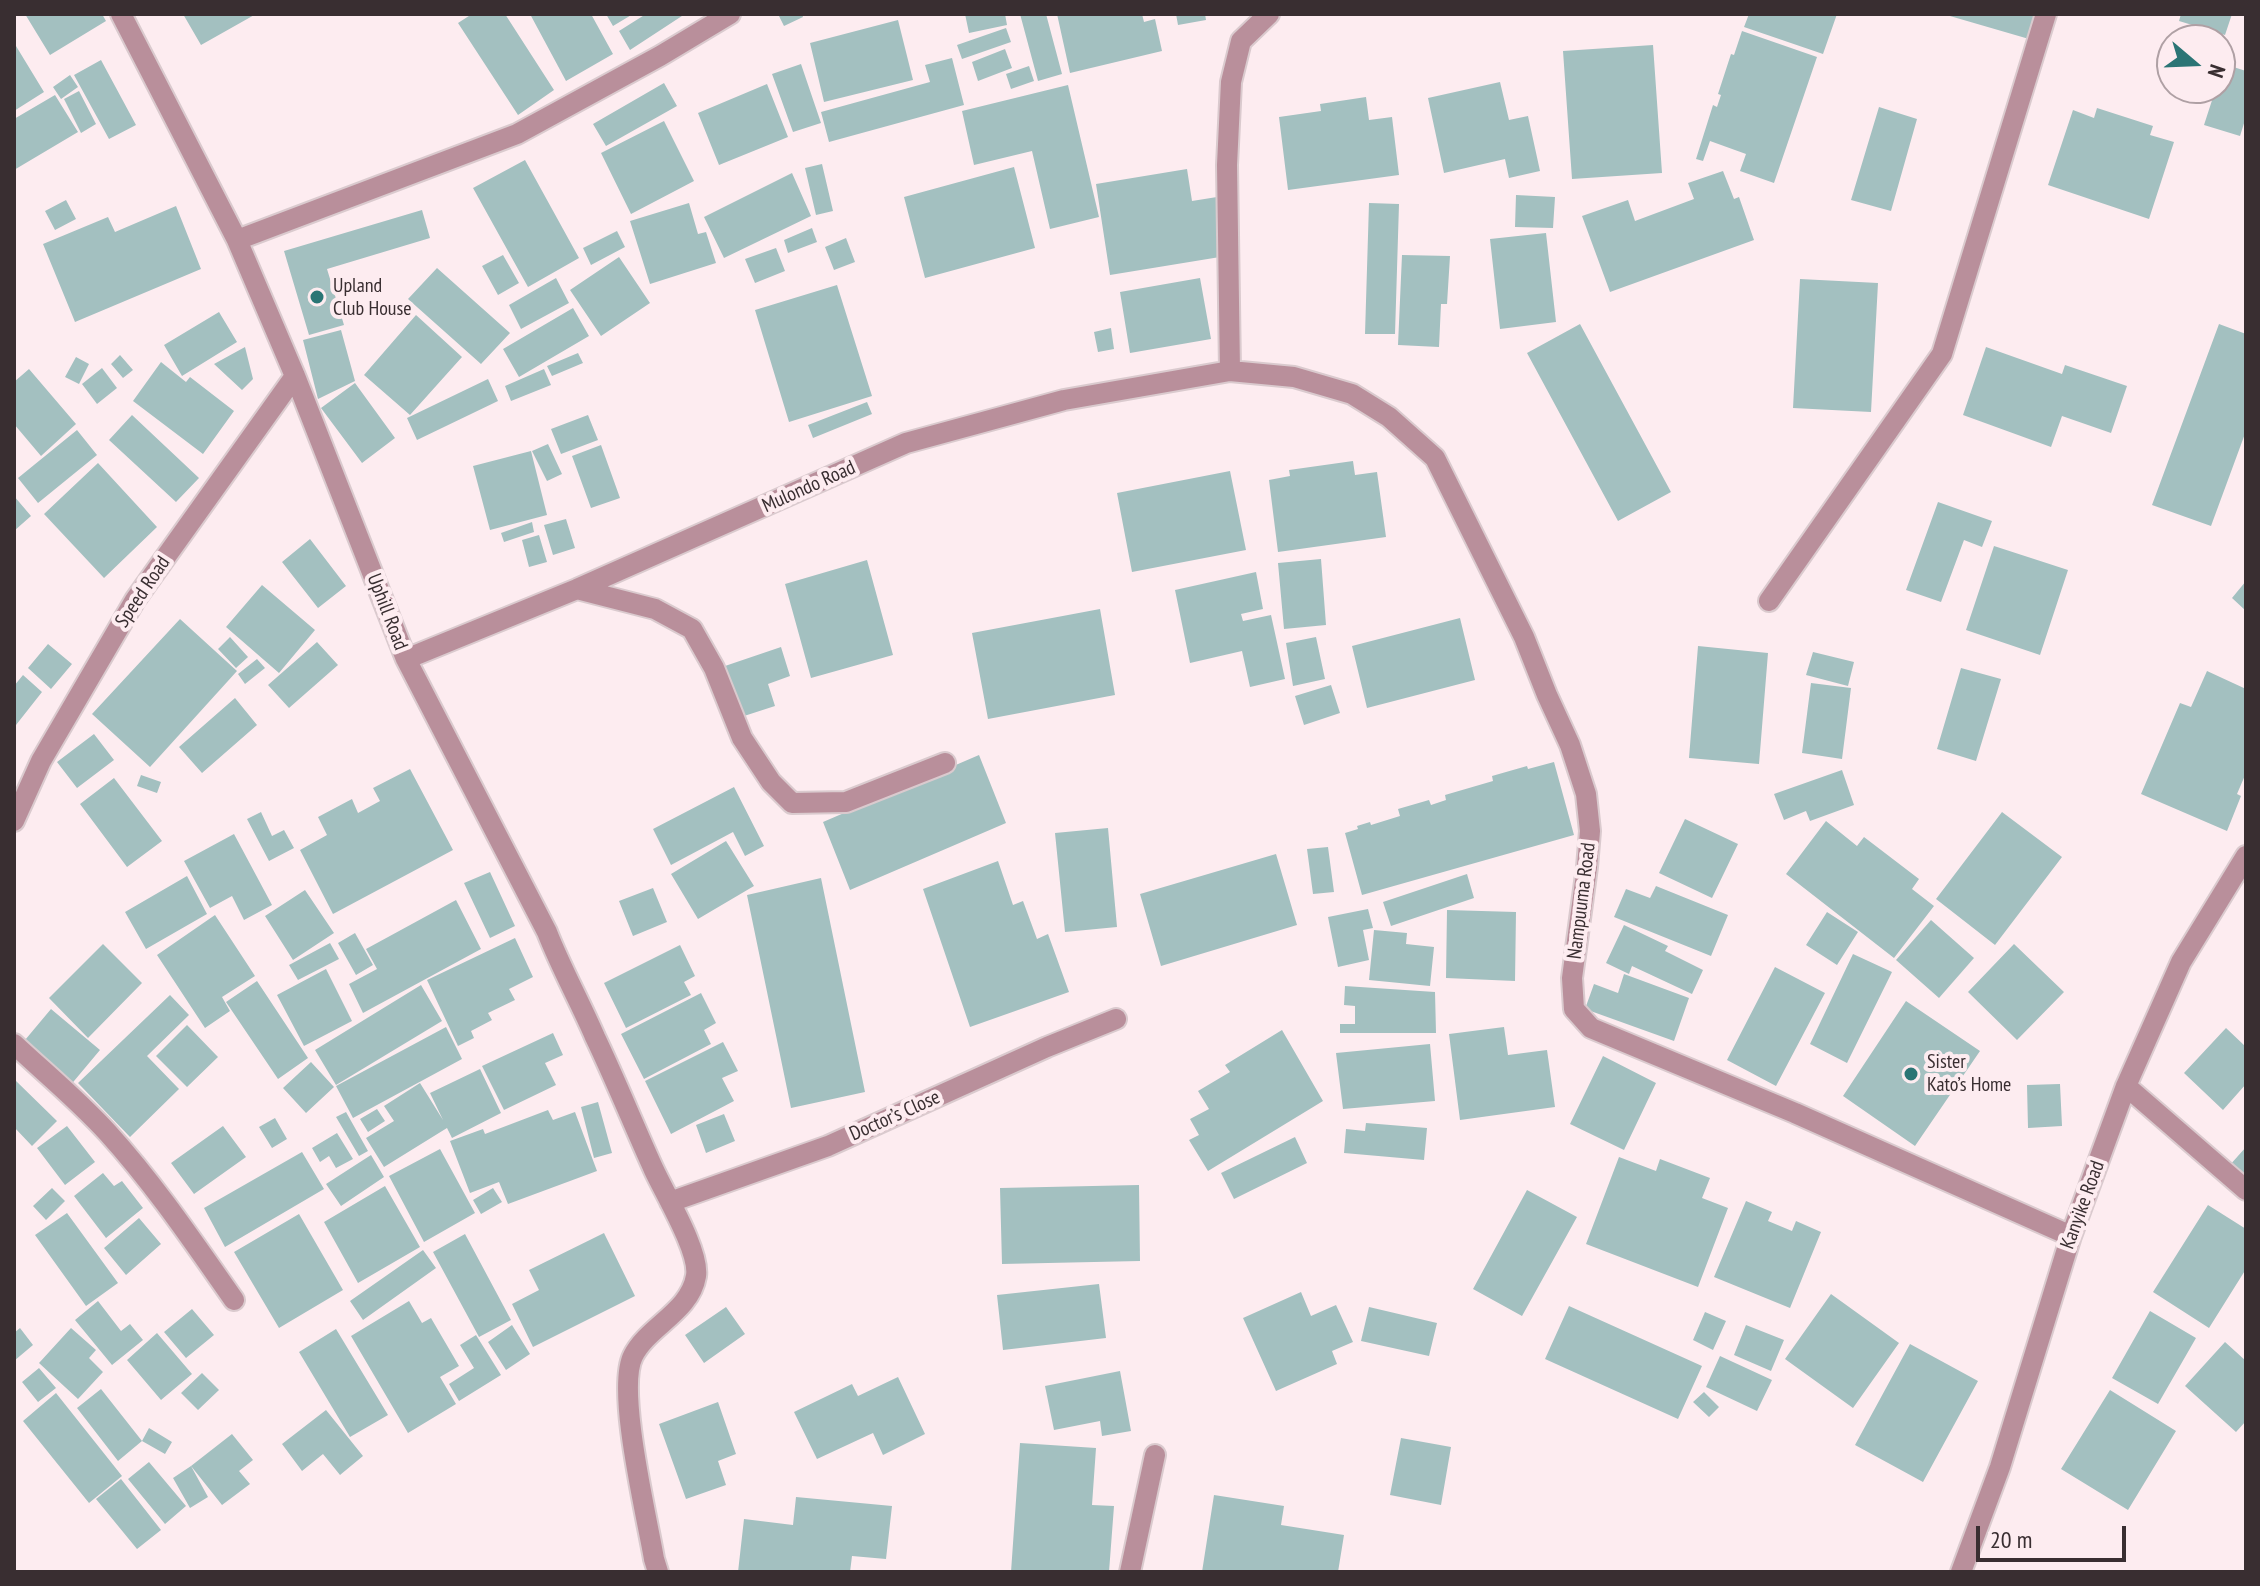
<!DOCTYPE html>
<meta charset="utf-8">
<style>
body{margin:0}
#map{position:relative;width:2260px;height:1586px;overflow:hidden;background:#fdecf0;font-family:"PT Sans Narrow",sans-serif}
canvas{display:block}
.frame{position:absolute;inset:0;border:16px solid #392e31;pointer-events:none}
.north{position:absolute;left:2156px;top:24px;width:80px;height:80px;box-sizing:border-box;background:#fdecf0;border:2px solid #afa0a4;border-radius:50%;rotate:109deg;font-size:22px;font-weight:700;line-height:32px;text-align:center;color:#392e31}
.north::after{content:'';display:block;margin:auto;width:28px;height:36px;background:#2b7575;clip-path:polygon(50% 0,100% 100%,50% 72%,0 100%)}
.scale{position:absolute;left:1976px;top:1526px;width:150px;height:36px;box-sizing:border-box;border:4px solid #392e31;border-top:0;padding-left:10px;font-size:24px;line-height:28px;white-space:nowrap;color:#392e31;-webkit-text-stroke:6px #fdecf0;paint-order:stroke}
</style>
<div id="map">
<canvas width="2260" height="1586"></canvas>
<div class="frame"></div>
<div class="north">N</div>
<div class="scale">20 m</div>
</div>
<script>
const g = document.querySelector('canvas').getContext('2d');
g.lineJoin = 'round';
function paint(path, color) { g.fillStyle = color; g.fill(path, 'evenodd'); }
function strokePath(path, color, width, dash) { g.strokeStyle = color; g.lineWidth = width; g.lineCap = dash ? 'butt' : 'round'; g.setLineDash(dash || []); g.stroke(path); }
function drawText(font, color, halo, rows, align = 'center') {
  g.font = font + ' "PT Sans Narrow",sans-serif'; g.lineWidth = 8; g.setLineDash([]); g.textBaseline = 'middle'; g.strokeStyle = halo; g.fillStyle = color; for (const [text, x, y, turn = 0] of rows) {
    g.save(); g.translate(x, y); g.rotate((+turn || 0) * Math.PI / 180); g.textAlign = isNaN(turn) ? turn : align; if (halo) g.strokeText(text, 0, 0); g.fillText(text, 0, 0); g.restore();
  }
}
const building = new Path2D(`
 M25 14H102L106 21 50 55Z
 M183 14H256L201 45Z
 M472 14H505L554 90 518 115 458 23Z
 M530 14H591L613 54 566 81Z
 M606 14H633L613 26Z
 M646 14H685L630 50 619 31Z
 M778 14H802L803 17 784 26Z
 M965 14H1005L1007 25 969 33Z
 M1020 14H1046L1062 74 1038 81Z
 M1057 14H1142L1144 22 1155 19 1162 51 1070 73Z
 M1176 14H1205L1206 20 1178 25Z
 M1749 14H1837L1823 54 1744 27Z
 M1943 14H2036L2029 39Z
 M2181 14H2232L2225 35 2179 21Z
 M898 20 913 80 824 102 810 43Z
 M1006 28 1011 42 962 59 957 45Z
 M1742 31 1817 57 1774 183 1740 171 1746 154 1710 141 1703 161 1696 159 1713 105 1717 107 1721 95 1718 94 1731 54 1734 55Z
 M1653 45 1662 173 1572 179 1563 51Z
 M16 46 44 92 14 111V47Z
 M1005 49 1012 68 978 81 972 62Z
 M952 58 964 105 829 142 821 112 930 82 925 65Z
 M101 60 136 125 109 139 74 75Z
 M801 64 821 123 793 132 772 74Z
 M2224 64 2246 71V117L2240 136 2204 125 2216 88H2220V76Z
 M1029 66 1034 81 1011 89 1006 74Z
 M70 75 78 87 61 99 53 87Z
 M1500 82 1509 120 1528 116 1540 171 1509 178 1505 159 1444 173 1428 98Z
 M664 83 677 106 606 146 593 124Z
 M767 84 788 137 719 165 698 113Z
 M1068 85 1099 217 1050 229 1032 151 974 165 962 111Z
 M79 91 96 124 81 133 64 99Z
 M55 95 78 132 14 170V119Z
 M1366 97 1369 120 1392 117 1399 175 1288 190 1279 117 1321 111 1320 104Z
 M1879 107 1917 119 1891 211 1851 200Z
 M2097 108 2153 126 2150 135 2174 142 2149 219 2048 185 2073 110 2094 118Z
 M664 121 694 181 631 214 601 153Z
 M525 160 579 258 528 287 473 188Z
 M822 164 833 211 816 215 805 168Z
 M1014 167 1035 248 925 278 904 197Z
 M1187 169 1192 201 1217 197 1226 256 1110 275 1096 184Z
 M1723 171 1734 199 1739 197 1754 240 1610 292 1582 216 1628 200 1635 221 1694 199 1688 183Z
 M792 173 811 216 724 258 704 217Z
 M1516 195 1555 197 1553 228 1515 227Z
 M66 200 76 219 55 230 45 211Z
 M689 203 698 234 706 232 716 263 650 284 630 221Z
 M1369 203 1399 204 1395 334H1365Z
 M176 206 201 269 75 322 43 244 108 217 115 232Z
 M422 210 430 238 327 269 344 325 309 335 284 251Z
 M812 228 817 242 788 253 784 240Z
 M617 231 625 247 591 265 583 248Z
 M1546 233 1556 322 1500 329 1490 239Z
 M846 238 855 262 834 270 825 247Z
 M776 248 785 271 755 283 745 259Z
 M503 255 519 283 498 295 482 266Z
 M1402 255 1450 256 1447 304H1441L1439 347 1398 345Z
 M619 257 650 303 601 336 570 290Z
 M437 268 510 333 481 364 408 299Z
 M556 278 569 303 521 329 509 305Z
 M1200 278 1211 339 1130 353 1120 292Z
 M1800 279 1878 283 1871 412 1793 408Z
 M837 285 872 396 789 422 755 310Z
 M573 308 589 336 519 377 503 349Z
 M219 312 237 342 182 376 164 345Z
 M416 315 462 357 410 415 364 375Z
 M1580 324 1671 492 1618 521 1527 353Z
 M2219 324 2246 334V431L2211 526 2152 505Z
 M1111 328 1114 349 1098 352 1094 332Z
 M341 330 355 381 318 399 303 340Z
 M245 347 253 379 242 390 214 364Z
 M1986 347 2062 374 2065 365 2127 386 2111 433 2062 416 2051 447 1963 415Z
 M578 353 583 363 552 376 547 366Z
 M120 355 133 370 123 378 111 364Z
 M76 357 89 364 79 384 65 377Z
 M161 362 186 382 190 377 234 411 203 454 133 401Z
 M102 368 117 388 97 404 82 384Z
 M29 369 76 424 41 456 14 424V382Z
 M544 369 551 385 511 401 505 386Z
 M488 379 498 401 417 440 407 418Z
 M355 383 395 438 362 463 321 408Z
 M867 402 872 414 813 438 808 425Z
 M132 415 199 478 176 502 109 440Z
 M588 415 598 440 561 454 551 429Z
 M77 430 97 455 38 503 18 478Z
 M548 444 562 474 547 481 532 451Z
 M601 445 620 498 591 508 572 456Z
 M531 451 547 515 490 530 473 466Z
 M1353 461 1355 475 1377 472 1386 537 1278 552 1269 480 1290 476 1289 470Z
 M98 463 157 527 104 578 44 514Z
 M1230 471 1246 550 1132 572 1117 493Z
 M14 496 31 516 14 531Z
 M1938 502 1992 521 1982 547 1964 540 1941 602 1906 590Z
 M566 519 575 548 553 555 544 525Z
 M532 522 534 532 504 542 501 533Z
 M539 535 547 562 529 567 522 540Z
 M310 539 346 586 318 608 282 562Z
 M1994 546 2068 570 2040 655 1966 630Z
 M1321 559 1326 625 1284 629 1278 563Z
 M867 560 893 655 811 678 785 584Z
 M1256 572 1263 609 1241 614 1243 621 1271 615 1285 679 1250 687 1242 651 1190 663 1175 590Z
 M2246 581V611L2232 598Z
 M262 585 315 630 279 673 226 627Z
 M1100 609 1115 695 988 719 972 633Z
 M1460 618 1475 680 1367 708 1352 646Z
 M180 619 237 671 150 767 92 714Z
 M230 637 248 657 236 668 218 649Z
 M1316 637 1325 679 1293 686 1286 643Z
 M317 642 338 665 289 708 268 685Z
 M48 644 72 664 51 689 28 668Z
 M1698 646 1768 653 1759 764 1689 758Z
 M781 647 790 676 768 684 775 706 741 717 725 666Z
 M1813 652 1854 662 1848 686 1806 675Z
 M257 659 265 668 245 684 238 674Z
 M1961 668 2001 679 1976 761 1937 749Z
 M2207 671 2246 689V773L2237 794 2241 796 2227 831 2141 794 2180 703 2191 707Z
 M23 675 42 692 16 725 14 724V686Z
 M1811 683 1851 688 1842 759 1802 753Z
 M1331 685 1340 713 1304 725 1295 696Z
 M235 698 257 725 202 773 179 747Z
 M94 734 114 760 77 788 57 762Z
 M979 755 1006 823 850 890 823 822Z
 M1554 762 1574 835 1362 895 1345 833 1358 829 1357 826 1370 822 1371 825 1400 816 1398 809 1429 800 1431 805 1446 800 1445 795 1493 781 1492 776 1527 766 1528 769Z
 M410 769 453 850 333 914 300 850 327 835 318 817 352 799 358 813 380 801 373 788Z
 M1842 770 1854 805 1810 821 1806 811 1784 820 1774 794Z
 M141 775 161 782 157 793 137 786Z
 M114 778 162 841 127 867 80 804Z
 M734 787 764 846 745 856 733 832 671 865 653 829Z
 M261 812 272 836 284 830 294 848 269 861 247 819Z
 M2002 812 2062 857 1995 945 1936 899Z
 M1685 819 1738 844 1712 898 1659 873Z
 M1826 821 1857 846 1864 837 1919 879 1912 889 1934 906 1894 958 1786 874Z
 M1108 828 1117 927 1065 932 1055 833Z
 M234 834 272 905 244 920 232 896 210 908 184 861Z
 M726 841 754 886 698 919 671 874Z
 M1328 847 1334 892 1313 894 1307 849Z
 M1276 854 1297 925 1161 966 1140 894Z
 M998 861 1013 905 1023 901 1037 939 1048 934 1069 992 970 1027 923 889Z
 M490 872 515 926 490 938 464 883Z
 M1467 874 1474 898 1391 926 1383 902Z
 M187 876 207 914 146 949 125 912Z
 M821 878 865 1092 791 1108 747 895Z
 M1656 886 1728 915 1711 956 1614 917 1626 889 1650 898Z
 M653 888 667 922 633 936 619 901Z
 M305 890 334 933 293 960 265 916Z
 M456 900 481 949 363 1013 349 984 377 969 366 949Z
 M1368 909 1373 928 1363 930 1369 960 1338 967 1328 917Z
 M1447 910 1516 912 1515 981 1446 978Z
 M1827 912 1858 932 1837 965 1806 945Z
 M215 915 255 976 222 997 230 1011 205 1028 157 955Z
 M1931 920 1974 958 1939 998 1896 960Z
 M1624 925 1668 946 1665 951 1703 970 1692 994 1632 966 1629 974 1606 963Z
 M1374 930 1407 933 1406 944 1434 947 1430 986 1369 980Z
 M355 933 373 965 356 975 338 943Z
 M515 938 533 977 509 989 515 1000 488 1013 492 1020 471 1031 474 1038 458 1046 427 980Z
 M330 943 339 959 298 980 289 965Z
 M103 944 142 983 88 1038 49 998Z
 M2014 944 2064 992 2017 1040 1968 992Z
 M680 945 695 976 684 982 691 995 626 1028 604 983Z
 M1853 954 1892 972 1847 1063 1810 1044Z
 M1775 967 1825 993 1776 1086 1727 1060Z
 M326 969 352 1021 304 1046 277 995Z
 M1624 974 1689 998 1674 1041 1585 1009 1594 984 1618 993Z
 M257 981 308 1058 278 1079 226 1002Z
 M421 985 442 1021 336 1085 315 1050Z
 M1345 986 1435 992 1436 1033H1340V1024H1355V1006L1344 1005Z
 M701 993 716 1023 704 1030 711 1044 644 1079 621 1034Z
 M170 995 189 1015 147 1056 179 1089 130 1137 78 1083Z
 M1906 1001 1980 1051 1915 1146 1843 1096Z
 M51 1009 100 1050 69 1087 20 1046Z
 M187 1025 218 1057 187 1087 156 1056Z
 M446 1027 462 1059 353 1118 336 1086Z
 M1504 1027 1508 1055 1547 1050 1555 1107 1460 1120 1449 1034Z
 M2226 1028 2246 1047V1084L2223 1110 2184 1073Z
 M1282 1030 1323 1101 1208 1171 1189 1140 1199 1135 1190 1119 1209 1109 1198 1091 1230 1072 1225 1065Z
 M553 1033 563 1055 545 1063 556 1085 504 1110 482 1066Z
 M723 1042 738 1071 722 1078 734 1101 671 1134 645 1081Z
 M1430 1044 1435 1101 1343 1109 1336 1053Z
 M1603 1056 1656 1083 1624 1150 1570 1124Z
 M311 1062 334 1087 306 1113 283 1088Z
 M480 1069 501 1113 452 1138 447 1128 384 1167 366 1138 394 1121 384 1106 420 1083 443 1120 430 1093Z
 M14 1079 57 1121 32 1146 14 1127Z
 M2060 1084 2062 1126 2028 1128 2027 1085Z
 M598 1102 612 1153 594 1158 581 1107Z
 M377 1109 385 1121 368 1132 360 1119Z
 M548 1110 553 1120 575 1112 597 1171 508 1204 499 1182 470 1193 450 1141 483 1129 485 1134Z
 M346 1112 368 1151 359 1156 336 1117Z
 M724 1114 735 1141 706 1153 696 1125Z
 M275 1118 287 1139 272 1148 259 1127Z
 M1366 1123 1427 1128 1424 1160 1344 1153 1346 1129 1365 1131Z
 M67 1126 95 1162 65 1185 37 1148Z
 M223 1126 246 1157 194 1194 171 1163Z
 M337 1133 353 1159 336 1168 329 1156 320 1162 312 1148Z
 M1295 1137 1307 1163 1234 1199 1221 1173Z
 M2246 1147V1181L2229 1166Z
 M440 1149 475 1213 424 1242 389 1176Z
 M302 1152 324 1189 225 1247 204 1208Z
 M371 1155 384 1177 341 1206 326 1184Z
 M1619 1157 1656 1171 1660 1159 1710 1178 1702 1198 1728 1208 1698 1287 1586 1244Z
 M103 1173 114 1186 122 1181 143 1208 106 1238 74 1196Z
 M1139 1185 1140 1261 1002 1264 1000 1188Z
 M385 1186 420 1247 358 1283 324 1222Z
 M52 1188 65 1201 46 1220 33 1206Z
 M493 1188 502 1202 481 1214 473 1200Z
 M1527 1190 1577 1217 1522 1316 1473 1289Z
 M1746 1201 1772 1212 1768 1221 1792 1231 1796 1221 1821 1232 1790 1308 1714 1277Z
 M2208 1205 2246 1229V1269L2209 1328 2153 1292Z
 M67 1213 118 1283 86 1306 35 1235Z
 M299 1214 343 1290 279 1328 234 1252Z
 M139 1218 161 1244 126 1275 104 1248Z
 M604 1233 635 1296 533 1347 512 1304 539 1290 529 1270Z
 M465 1234 511 1320 479 1337 433 1252Z
 M423 1250 436 1268 363 1320 350 1301Z
 M1099 1284 1106 1338 1003 1350 997 1295Z
 M1301 1292 1311 1316 1336 1305 1353 1342 1332 1351 1337 1364 1276 1391 1243 1318Z
 M1831 1294 1899 1343 1853 1408 1785 1359Z
 M98 1301 121 1331 130 1324 143 1340 112 1365 75 1320Z
 M409 1301 422 1323 431 1318 459 1366 440 1377 456 1404 408 1433 351 1336Z
 M1569 1306 1702 1366 1678 1419 1545 1359Z
 M726 1307 745 1334 704 1363 685 1335Z
 M1369 1307 1437 1323 1429 1356 1361 1341Z
 M192 1309 214 1335 186 1358 164 1332Z
 M2150 1311 2196 1338 2158 1404 2112 1378Z
 M1705 1312 1726 1321 1713 1350 1693 1340Z
 M512 1325 530 1354 506 1370 488 1342Z
 M1746 1325 1784 1340 1771 1371 1734 1355Z
 M20 1328 33 1345 14 1361V1333Z
 M71 1328 96 1350 89 1358 103 1372 78 1399 39 1363Z
 M336 1329 388 1415 350 1437 299 1352Z
 M157 1333 192 1374 161 1400 127 1360Z
 M476 1335 501 1375 459 1401 449 1384 474 1368 460 1345Z
 M2225 1342 2246 1361V1421L2236 1432 2185 1386Z
 M1910 1344 1978 1381 1923 1482 1855 1445Z
 M1720 1356 1772 1380 1757 1411 1706 1387Z
 M39 1368 56 1388 38 1402 22 1382Z
 M1120 1371 1131 1431 1102 1436 1100 1421 1054 1430 1045 1386Z
 M202 1373 219 1390 198 1410 181 1393Z
 M898 1377 925 1434 883 1455 873 1433 817 1459 794 1412 852 1384 858 1396Z
 M101 1389 142 1441 118 1461 77 1408Z
 M2110 1390 2176 1431 2128 1510 2061 1469Z
 M1704 1392 1719 1407 1709 1417 1693 1402Z
 M56 1393 122 1476 89 1503 23 1421Z
 M718 1402 736 1454 718 1461 726 1485 686 1499 659 1424Z
 M326 1410 363 1456 340 1475 323 1454 302 1471 282 1444Z
 M149 1428 172 1442 165 1454 142 1441Z
 M232 1434 253 1460 239 1471 250 1484 222 1505 191 1466Z
 M1401 1438 1451 1447 1441 1505 1390 1495Z
 M1020 1443 1096 1448 1092 1505 1114 1506 1109 1572H1011Z
 M149 1462 186 1506 165 1524 128 1479Z
 M191 1466 208 1497 190 1508 173 1478Z
 M121 1479 161 1530 137 1549 96 1499Z
 M1214 1495 1284 1506 1281 1525 1344 1535 1338 1572H1202Z
 M796 1497 892 1506 886 1559 852 1556 850 1572H738L744 1519 793 1525Z`);
const street = new Path2D(`
 M121 14 237 240 295 376 406 659 547 932C561 968 580 1002 595 1037 616 1081 634 1126 654 1170 665 1194 700 1252 696 1276 690 1312 648 1326 633 1356 616 1390 647 1517 654 1559L658 1572
 M237 240 517 134 660 56 730 14
 M1230 371 1227 165 1231 82 1241 41 1269 14
 M577 589 655 609 692 629 714 668 742 738 771 782 792 803 846 802 945 763
 M1769 601 1942 354 2046 14
 M406 659 577 589 906 443 1064 400 1230 371 1294 377 1352 394 1389 417 1435 458 1524 637 1547 695 1570 745 1586 794 1590 831 1587 867 1572 978 1574 1009 1591 1028 1795 1113 2071 1236
 M14 821 41 761 135 600 295 376
 M14 1044C45 1073 79 1101 108 1133 155 1185 194 1243 234 1300
 M2126 1086 2246 1190
 M670 1202 828 1146 1047 1047 1116 1019
 M1130 1572 1155 1455
 M1961 1572 2000 1467 2071 1236 2126 1086 2181 962 2246 856`);
const markers = [
 [317,297,8,"#2b7575"],
 [1911,1074,8,"#2b7575"]
];
const poiNames = [
 ["Upland",333,286],
 ["Club House",333,309],
 ["Sister",1927,1062],
 ["Kato’s Home",1927,1085]
];
const streetNames = [
 ["Mulondo Road",809,487,-24],
 ["Speed Road",143,592,-56],
 ["Uphill Road",387,612,69],
 ["Nampuuma Road",1582,901,-83],
 ["Doctor’s Close",895,1116,-24],
 ["Kanyike Road",2083,1205,-70]
];
paint(building, '#a3c0c0');
strokePath(street, '#dacace', 24);
strokePath(street, '#b98f9b', 20);
for (const [x, y, r, color] of markers) { const dot = new Path2D(); dot.arc(x, y, r, 0, 2 * Math.PI); g.fillStyle = color; g.fill(dot); strokePath(dot, '#fdecf0', 3); }
drawText('20px', '#392e31', '#fdecf0', poiNames, 'left');
drawText('20px', '#392e31', '#fdecf0', streetNames);
</script>
